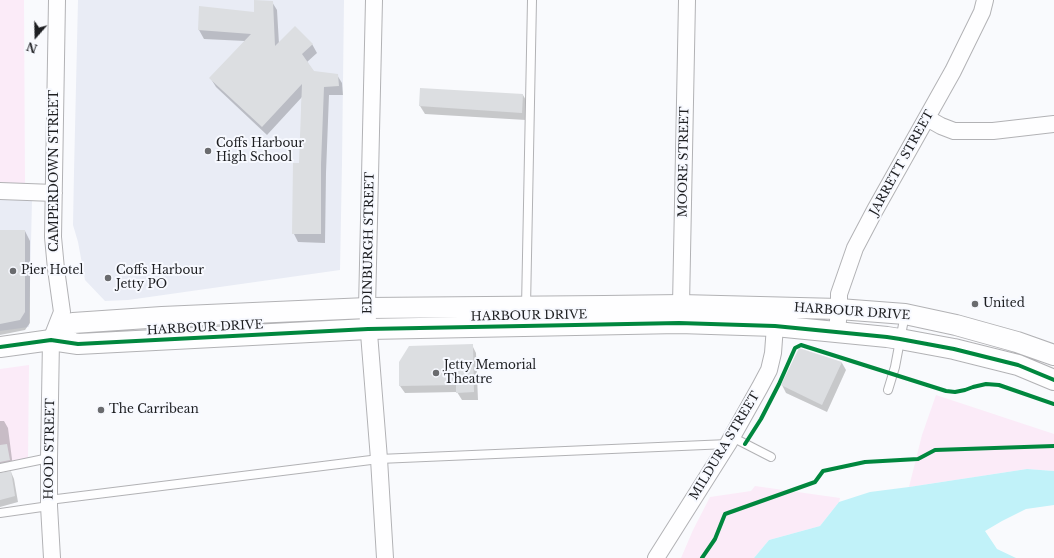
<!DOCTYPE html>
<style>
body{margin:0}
#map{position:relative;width:1054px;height:558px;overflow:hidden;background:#f9fafd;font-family:"Libre Baskerville",serif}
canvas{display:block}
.north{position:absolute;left:16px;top:16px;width:40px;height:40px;-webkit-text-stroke:3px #f7f9ff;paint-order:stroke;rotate:200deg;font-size:11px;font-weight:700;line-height:16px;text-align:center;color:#1d1e21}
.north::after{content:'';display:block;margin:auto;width:14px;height:18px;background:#1d1e21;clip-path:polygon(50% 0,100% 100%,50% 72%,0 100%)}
</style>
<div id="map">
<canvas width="1054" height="558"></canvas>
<div class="north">N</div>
</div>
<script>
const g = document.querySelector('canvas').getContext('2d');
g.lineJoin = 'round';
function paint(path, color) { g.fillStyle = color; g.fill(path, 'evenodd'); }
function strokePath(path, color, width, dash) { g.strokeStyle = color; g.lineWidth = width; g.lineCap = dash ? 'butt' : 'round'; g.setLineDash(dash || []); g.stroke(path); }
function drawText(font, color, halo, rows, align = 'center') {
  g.font = font + ' "Libre Baskerville",serif'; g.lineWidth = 4; g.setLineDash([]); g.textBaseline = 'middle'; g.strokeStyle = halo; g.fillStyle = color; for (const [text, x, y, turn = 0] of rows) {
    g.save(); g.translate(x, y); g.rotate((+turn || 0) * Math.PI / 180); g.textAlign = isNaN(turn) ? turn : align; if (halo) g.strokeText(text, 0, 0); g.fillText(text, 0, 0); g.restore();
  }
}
const built = new Path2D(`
 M78 0H344L342 163 340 270 128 300 105 301 85 280 78 242 73 225 74 172Z
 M0 200H32L29 327 0 331Z`);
const green = new Path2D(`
 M0 0H24L25 184H0Z
 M29 365 28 459 0 464V369Z
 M936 395 1054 434V471L1027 469 909 487 922 435Z
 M755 486 840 498 839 502 820 526 769 540 754 558H681L693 530 710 497 751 491Z`);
const water = new Path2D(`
 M1027 469 1054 471V505L1026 509 1002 521 985 531 997 549 1016 558H754L769 540 820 526 839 502 870 492 909 487Z`);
const shadow = new Path2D(`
 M272 2 277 10 279 44H312L317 53 307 62 314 72 337 75 342 83 343 95H329L326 173 325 243 298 242 294 234 300 164 302 97 267 135 216 87 211 79 245 41 204 39 199 30 255 14Z
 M421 89 523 95 527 102 526 120 425 114 420 106Z
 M0 231H25L30 241V323L25 330 0 335Z
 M472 345 476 353 478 400H462L457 392 405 393 400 386Z
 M800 349 842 363 846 370 827 412 786 393 782 385Z
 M0 421H4L8 428 13 467 0 471Z
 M11 472 14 479 18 502 0 507V474Z`);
const building = new Path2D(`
 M254 0 273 1 275 46 295 26 313 44 302 54 314 71 338 74 339 86 324 87 321 164V234H292L293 163H299L302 84 262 127 209 78 251 34 198 30 199 6 254 12Z
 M420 88 523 94 522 113 419 106Z
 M0 230H25V312L20 320 0 324Z
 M473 344 474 392 456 393V385L399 386V362L409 346Z
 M799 348 842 362 822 405 781 385Z
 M7 444 10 460 0 462V445Z
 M11 471 15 496 0 500V473Z`);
const service = new Path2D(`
 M526 307 532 0
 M888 390 895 367 905 314
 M732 437 771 457
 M0 468 49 458
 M49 500 379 459 728 444
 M0 513 49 506`);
const minor = new Path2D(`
 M374 0 367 308 379 459 385 558
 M927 118 941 126 954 131H993L1054 124
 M0 191 54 193
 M680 315 681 305 687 0
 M837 332 839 309V294L855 248 875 210 953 71 982 12 985 0
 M52 558 49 506V458L51 340 62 312 56 269 53 237 57 0
 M656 558 728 444 760 387 769 370 773 353 775 326`);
const tertiary = new Path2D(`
 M51 340 73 323 162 317 367 308 604 306 681 305 839 309 905 314 956 325 1017 342 1054 355
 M0 347 51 340 78 344 368 329 679 323 775 326 887 337 900 339 954 349 1018 365 1054 380`);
const cycleway = new Path2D(`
 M0 347 51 340 78 344 368 329 679 323 775 326 887 337 900 339 954 349 1018 365 1054 380
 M745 444 761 419 779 384 795 348 801 345 946 391 955 392 965 390 973 387 986 384 999 385 1054 404
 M702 558 715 539 725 514 815 482 823 471 865 462 918 459 935 450 1054 446`);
const markers = [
 [208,151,4,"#6a6b6e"],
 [13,271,4,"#6a6b6e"],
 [108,278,4,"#6a6b6e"],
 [975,304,4,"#6a6b6e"],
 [436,373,4,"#6a6b6e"],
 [101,410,4,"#6a6b6e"]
];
const poiNames = [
 ["Coffs Harbour",216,144],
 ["High School",216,158],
 ["Pier Hotel",21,271],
 ["Coffs Harbour",116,271],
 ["Jetty PO",116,285],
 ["United",983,304],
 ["Jetty Memorial",444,366],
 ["Theatre",444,380],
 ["The Carribean",109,410]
];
const streetNames = [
 ["MOORE STREET",684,162,-89],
 ["JARRETT STREET",902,163,-61],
 ["CAMPERDOWN STREET",55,171,-90],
 ["EDINBURGH STREET",369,243,-89],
 ["HARBOUR DRIVE",852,312,4],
 ["HARBOUR DRIVE",529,316,-1],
 ["HARBOUR DRIVE",205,328,-3],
 ["MILDURA STREET",725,446,-59],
 ["HOOD STREET",50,449,-89]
];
paint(built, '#e9ecf5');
paint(green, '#fbebf8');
paint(water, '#c1f2f9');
paint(shadow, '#0003');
paint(building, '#dcdee1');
strokePath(service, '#b2b2b5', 10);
strokePath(minor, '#b2b2b5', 18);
strokePath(tertiary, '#b2b2b5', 22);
strokePath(service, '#fefeff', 8);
strokePath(minor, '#fefeff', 16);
strokePath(tertiary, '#fefeff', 20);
strokePath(cycleway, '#00873e', 4);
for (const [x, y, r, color] of markers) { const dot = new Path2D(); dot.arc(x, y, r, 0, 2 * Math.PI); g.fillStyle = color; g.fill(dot); strokePath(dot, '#f7f9ff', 1.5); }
drawText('12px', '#1d1e21', '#f7f9ff', poiNames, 'left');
drawText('12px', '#1d1e21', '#f7f9ff', streetNames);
</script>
